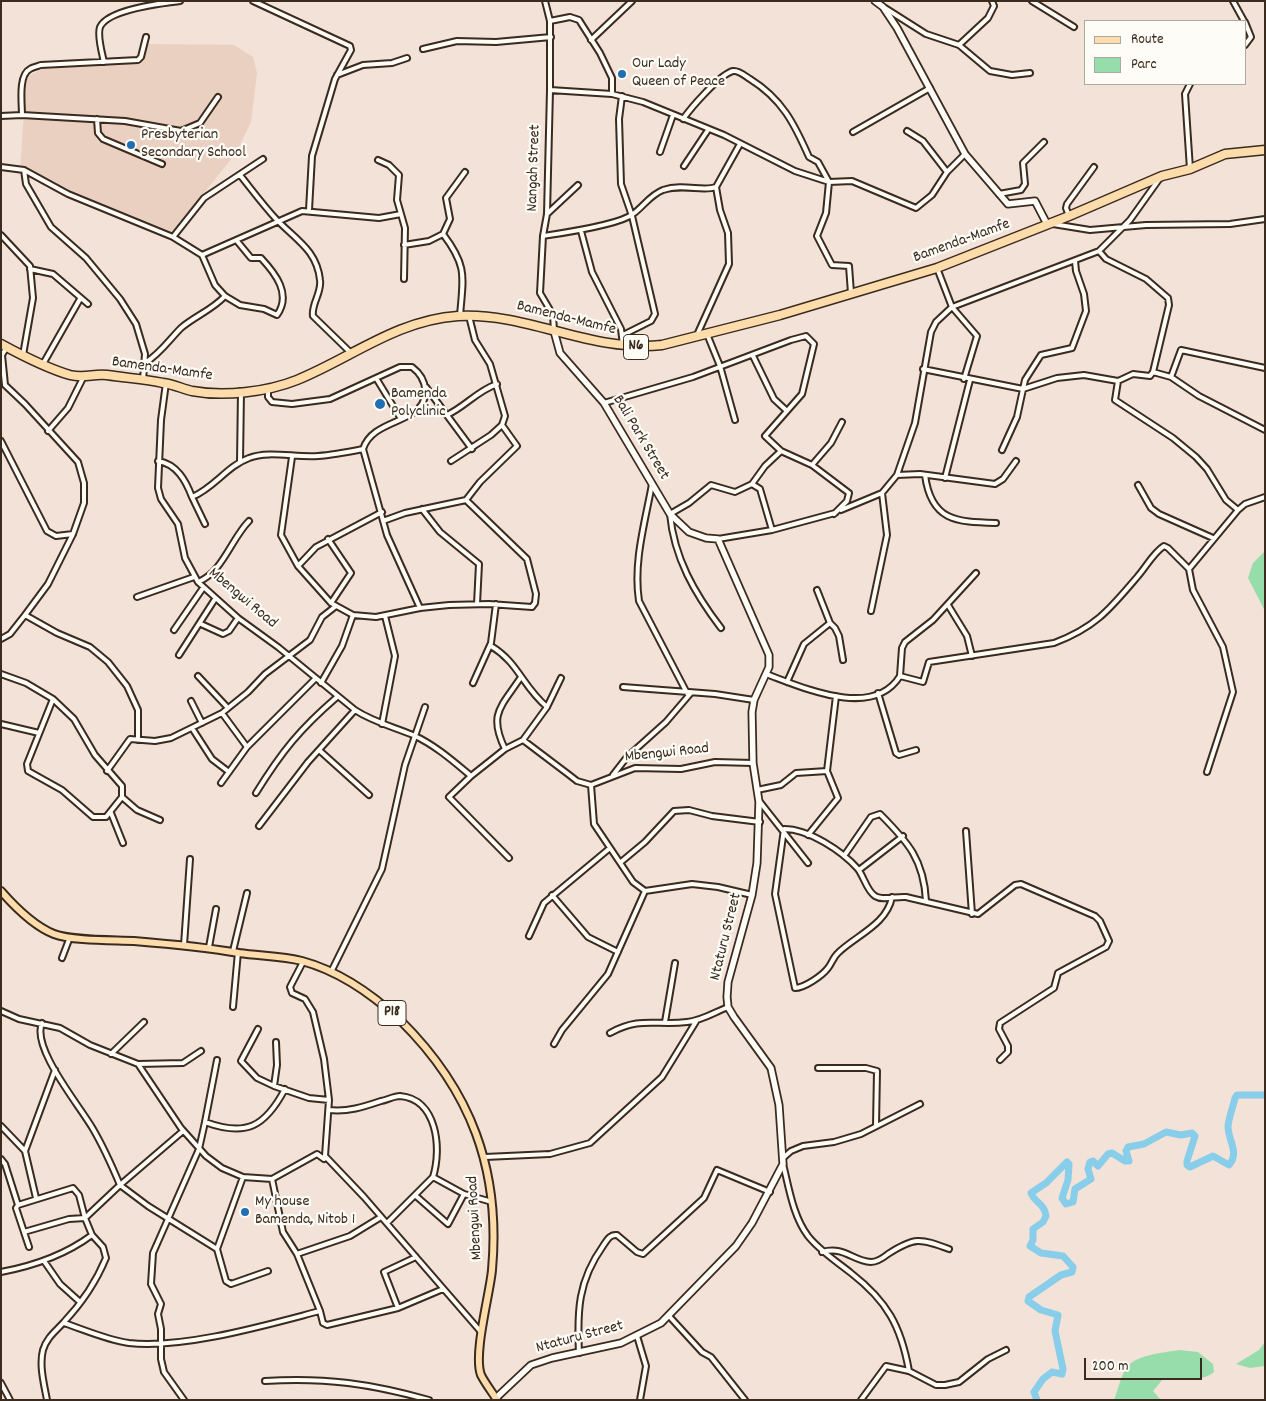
<!DOCTYPE html>
<style>
body{margin:0}
#map{position:relative;width:1266px;height:1401px;overflow:hidden;background:#f2e2d7;font-family:Dekko,sans-serif}
canvas{display:block}
.frame{position:absolute;inset:0;border:2px solid #3b2a1e;pointer-events:none}
.legend{position:absolute;left:1084px;top:20px;width:162px;height:65px;box-sizing:border-box;background:#fdfcf7;border:1px solid #afa8a0;margin:0;padding:6px 9px;list-style:none;font-size:15px;color:#3b2a1e}
.legend li{display:flex;align-items:center;gap:10px;height:25px}
.legend b{width:25px;border:1px solid #afa8a0}
.scale{position:absolute;left:1084px;top:1358px;width:118px;height:22px;box-sizing:border-box;border:2px solid #3b2a1e;border-top:0;padding-left:6px;font-size:15px;line-height:18px;white-space:nowrap;color:#3b2a1e;-webkit-text-stroke:4px #fdfcf7;paint-order:stroke}
</style>
<div id="map">
<canvas width="1266" height="1401"></canvas>
<div class="frame"></div>
<ul class="legend">
<li><b style="height:6px;background:#fddcac"></b>Route</li>
<li><b style="height:14px;background:#96ddab"></b>Parc</li>
</ul>
<div class="scale">200 m</div>
</div>
<script>
const g = document.querySelector('canvas').getContext('2d');
g.lineJoin = 'round';
function paint(path, color) { g.fillStyle = color; g.fill(path, 'evenodd'); }
function strokePath(path, color, width, dash) { g.strokeStyle = color; g.lineWidth = width; g.lineCap = dash ? 'butt' : 'round'; g.setLineDash(dash || []); g.stroke(path); }
function drawText(font, color, halo, rows, align = 'center') {
  g.font = font + ' Dekko,sans-serif'; g.lineWidth = 4.5; g.setLineDash([]); g.textBaseline = 'middle'; g.strokeStyle = halo; g.fillStyle = color; for (const [text, x, y, turn = 0] of rows) {
    g.save(); g.translate(x, y); g.rotate((+turn || 0) * Math.PI / 180); g.textAlign = isNaN(turn) ? turn : align; if (halo) g.strokeText(text, 0, 0); g.fillText(text, 0, 0); g.restore();
  }
}
const built = new Path2D(`
 M145 44 234 45 253 57 257 73 251 122 236 153 173 232 20 171 26 83 30 75 43 69 141 63Z`);
const green = new Path2D(`
 M1265 551V611L1248 578 1253 563Z
 M1265 1342V1366L1250 1368 1236 1364 1259 1350Z
 M1179 1350 1198 1352 1213 1364 1214 1372C1200 1383 1180 1379 1163 1379L1153 1391 1161 1400H1114C1118 1390 1120 1379 1125 1370 1134 1354 1163 1353 1179 1350Z`);
const river = new Path2D(`
 M1037 1400 1034 1392 1043 1379 1052 1372 1062 1374 1063 1369 1055 1331 1058 1315 1041 1310 1028 1301 1029 1297 1061 1275 1072 1272 1073 1267 1063 1256 1041 1253 1030 1246 1033 1240V1229L1043 1222 1046 1216C1045 1204 1034 1202 1031 1193L1046 1183 1067 1162 1069 1164 1068 1180 1062 1198 1066 1204 1073 1202 1075 1189 1091 1179 1088 1169 1090 1162 1093 1161 1098 1166 1108 1154 1112 1153 1125 1161H1129L1126 1151 1128 1147 1144 1144 1166 1132 1181 1135 1192 1133 1195 1136 1187 1161V1165L1190 1167 1213 1156 1229 1165C1240 1152 1228 1141 1228 1126 1229 1117 1233 1107 1235 1098L1237 1095H1265`);
const street = new Path2D(`
 M253 1 350 46 351 50 335 79 312 156 309 210
 M545 1 550 21V90L547 214 543 236 540 293 553 315 554 331
 M1032 1 1074 27
 M1233 1 1244 21
 M885 8 926 34 959 45 990 71 1012 75 1030 73
 M550 21 570 17 579 20 600 53 612 78V94
 M1245 22 1251 37 1245 45
 M591 40 632 1
 M959 45 988 18 994 6 992 1
 M423 49 457 41 496 42 551 37
 M104 62C102 53 97 36 100 27 108 9 163 3 180 1
 M337 75 363 65 392 63 407 58
 M1190 84 1185 94 1190 169
 M550 90 612 94 643 102 724 135 795 171 829 182 852 181 916 208 932 195 947 172 965 154
 M622 96 619 119 621 184 632 216 655 314 651 321 623 335
 M22 115C22 103 18 75 30 69 33 67 38 66 41 65L138 60 141 57 146 37
 M1 116 22 115 125 121 181 131 200 123 218 97
 M97 119 98 133 103 139 162 164
 M683 119C691 108 720 74 733 71 739 70 745 76 750 79 782 99 794 123 809 157L818 162 829 182 826 213 817 236 832 265 849 266 851 293
 M907 131 923 141 947 172
 M853 132 930 88
 M660 152 673 115
 M684 166 708 130
 M1 167 24 170 68 194 173 237 202 255 302 211 379 218 401 214 397 200 399 175 389 165 378 160
 M24 170 26 184 51 227 86 258 120 299 136 324 145 354 143 380
 M240 175C252 190 263 205 276 219 295 239 317 250 320 280 322 293 311 304 313 316L350 352
 M999 194 1021 190 1025 184 1023 163 1044 142
 M401 214 405 228 404 279
 M547 214 578 185
 M1069 216 1066 208 1067 204 1094 167
 M1053 224 1090 230 1146 225 1230 224 1265 219
 M581 231 592 272 621 329 623 345
 M443 234C468 267 463 277 460 316
 M1 235 30 266 33 298 23 355
 M543 236C563 233 619 225 633 214 644 206 650 195 663 190 684 183 702 192 716 187
 M173 237 204 198 263 159
 M404 245 429 241 443 234 450 219 446 198 465 172
 M202 255 215 285 225 296 240 305 264 309 277 315C292 294 275 273 261 258H251L237 241
 M30 269 53 274 88 304
 M707 334 720 366 735 420
 M697 335 729 264 728 233 720 210 716 187 740 144
 M7 347 2 355 5 385 25 404 78 462 84 483V503L73 534 48 584 25 615
 M753 356 774 399 787 411
 M145 363C160 354 169 340 181 328 195 316 212 310 225 296
 M43 364 80 299
 M923 369 1023 389 1057 378 1084 375 1118 381 1133 374 1150 376 1153 372 1169 305 1168 298 1146 279 1106 259 1099 251
 M1153 372 1171 377 1199 396 1265 430
 M1171 377 1181 350 1265 368
 M376 378 401 419
 M964 379 977 336 952 307 1099 251 1130 220 1160 178
 M1118 381 1115 400 1173 438 1196 457 1207 469 1226 500 1238 510 1189 569 1193 590 1223 647 1233 692 1207 772
 M166 383 161 420 158 488 161 499 178 524 185 558 198 582 238 618 278 647 355 710C373 722 394 727 413 735 435 745 453 761 471 776L505 749 523 740 568 774 577 781 591 785 635 768 681 769 715 762 753 763
 M426 387 472 449
 M268 388V397L272 402 292 404 330 399 400 367H412C428 379 431 401 413 413 396 424 370 427 363 449L387 535 420 608
 M604 403 693 377 791 340 806 336 814 344 802 394 765 436 781 451 812 465 849 493 847 501 834 514
 M447 415C466 406 477 391 497 384
 M48 431 68 408 83 378
 M1 441 47 531 56 536 73 534
 M1002 450 1017 417 1025 380 1041 355 1072 348 1086 311 1084 294 1076 271 1075 261
 M292 457 281 535 298 566 331 603
 M158 461C177 464 186 481 192 497 214 488 227 466 249 458 269 450 296 458 318 456 333 455 348 452 363 449
 M451 461 491 435 502 425 505 416 490 364 475 340 469 316
 M240 462 241 391
 M812 465 831 443 842 422
 M897 475 920 474 995 484 1003 479 1016 461
 M925 475C931 521 956 522 996 523
 M945 478 970 380
 M652 484C645 523 633 562 639 601L687 693
 M752 484 765 466 781 451
 M1138 485 1151 508 1159 514 1213 538
 M192 497 205 524
 M422 509 440 532 479 564 477 604
 M841 510 882 493 897 475 915 423 931 332 936 322 952 307 937 268
 M1238 510 1245 504 1265 497
 M383 521 405 513 466 500 480 482 517 446 502 425
 M328 539 351 573 331 603 353 615 376 617 420 608 449 605 489 604 532 607 535 603 536 594 527 559 466 500
 M718 539 772 530 835 513
 M298 566 316 547 382 512
 M198 582C223 572 231 539 249 521
 M817 590 830 623 835 628 839 636 843 660
 M137 597 194 577
 M948 605 967 636 972 656
 M871 611 887 535 882 493
 M201 624 223 634 229 631 238 618
 M721 628C695 594 674 558 670 514L689 503 711 485 735 492 752 484 760 489 772 530
 M174 630 203 588
 M1 639 10 634 25 615 57 633 90 647 108 662 127 686 138 710V740
 M491 646C519 663 522 686 547 707
 M179 655 215 599
 M1 674 26 683 53 699
 M766 674C802 687 873 720 900 676L902 648 905 642 933 620 976 573
 M198 676 228 708
 M900 676 923 682 929 662 1054 643C1096 627 1110 609 1138 576 1146 567 1154 552 1164 546L1168 548 1189 569
 M787 682 804 644 830 623
 M321 683 342 646 353 615
 M473 683 491 643 496 604
 M623 687 715 694 754 700
 M878 693 896 753 899 755 916 750
 M53 699 74 719 95 755 122 786V797L106 817H93L62 790 28 771 27 764Z
 M191 701 202 723
 M222 713 247 747
 M1 724 39 733
 M382 724 395 656 385 616
 M192 728 212 759 229 772
 M523 740 547 707 561 678
 M505 749C488 714 501 707 521 677
 M319 750 369 795
 M107 771 130 739 155 741 171 738 222 713 248 692 265 674 310 640 322 617 336 606
 M613 775 627 757 666 722 690 694
 M471 776 449 797 509 858
 M221 783 247 747 315 679
 M591 785 594 824 633 882 645 891 692 884 718 887 752 895
 M757 790 781 785 796 773 827 771
 M256 793C282 751 300 729 337 697
 M122 797 137 810 160 820
 M760 802 808 863
 M111 813 123 843
 M259 826 308 762 355 710
 M966 831 972 914
 M808 835 838 798 827 771 836 696
 M844 856 871 817 880 814C908 842 924 860 926 901
 M621 862 645 842 674 811 689 810 712 816 760 822
 M859 870 903 836
 M552 895 588 937 618 952
 M892 897C887 924 857 935 839 952 833 957 832 963 828 968 822 976 804 988 795 988L775 894 784 829C809 829 842 851 858 869 864 877 867 891 875 896 883 901 896 896 906 897L978 914 1015 885 1021 884 1095 916 1100 921 1109 941 1106 947 1058 973 1054 988 1000 1023 999 1029 1008 1046V1052L1000 1060
 M529 936 544 903 610 848
 M184 945 190 859
 M209 947 216 909
 M233 951 247 893
 M62 958 70 937
 M303 962 290 987 292 993 305 999 313 1012 324 1059 329 1100 325 1156
 M331 972 382 869 405 765 425 707
 M233 1007 238 952
 M1 1011 19 1019 60 1028 90 1045 138 1064 181 1128 206 1156 222 1168 243 1177 272 1179 317 1154 324 1159 325 1156 364 1197 481 1332
 M665 1022 675 963
 M258 1029 241 1061 257 1078 274 1086
 M610 1033C641 1016 656 1026 687 1022 701 1021 715 1012 728 1007
 M276 1042 277 1065 274 1086 309 1098 329 1100
 M554 1044 562 1030 608 974 645 891
 M111 1054 144 1022
 M138 1064 183 1063 201 1051
 M818 1068H866L877 1071 876 1126
 M329 1110C348 1112 363 1107 381 1101 387 1100 394 1096 400 1096 437 1099 442 1148 433 1177L387 1223
 M205 1122 217 1060
 M1 1126 25 1151 36 1198
 M183 1131 120 1185 148 1206 217 1249 243 1177
 M25 1151 55 1070
 M485 1157 550 1154 590 1143 662 1077 697 1020
 M783 1158 791 1151 803 1146 834 1142 861 1134 920 1104
 M1 1159 5 1164 18 1205
 M783 1164C789 1188 793 1216 808 1236 820 1251 836 1261 851 1273 887 1301 901 1326 909 1371
 M433 1177 464 1194 492 1202
 M272 1179 283 1232 297 1254 320 1311
 M416 1196 448 1224 464 1194
 M24 1232 16 1208 18 1205 73 1188 79 1195 85 1218 69 1219 24 1232 29 1247
 M217 1249 226 1281 231 1284 268 1271
 M822 1252C845 1246 852 1261 871 1262 877 1262 883 1258 888 1254 914 1237 920 1238 949 1249
 M297 1254 350 1236 381 1217
 M44 1261 60 1284 80 1302
 M1 1272C33 1266 65 1255 92 1235L85 1218 120 1185C112 1166 103 1146 93 1129 80 1106 31 1048 42 1023
 M398 1308 384 1272 416 1257
 M669 1316 702 1352 711 1357 745 1400
 M64 1323C85 1330 107 1340 129 1343 184 1349 266 1325 320 1311L323 1323 327 1325 398 1308 443 1289
 M637 1336 646 1366 640 1400
 M579 1353C577 1311 578 1281 603 1246 607 1240 610 1234 617 1235L637 1252 643 1254 704 1198 717 1170 770 1192
 M265 1381C325 1377 372 1384 429 1400
 M1 1383 10 1400
 M47 1400C44 1384 39 1365 43 1350 47 1337 56 1331 64 1322 82 1303 96 1282 106 1258L103 1247 92 1235
 M184 1400 164 1372 161 1359V1329L158 1314 161 1304 151 1284 153 1253 199 1149 205 1122C246 1137 265 1127 285 1089
 M861 1400 886 1366 909 1371 936 1385H945L959 1382 988 1359 1006 1350`);
const secondary = new Path2D(`
 M875 1 883 7 897 28 965 154 1008 204 1035 201 1047 224
 M496 1398 531 1365 552 1358 621 1343 661 1323 736 1246 752 1223 783 1164 779 1105 771 1068 734 1017 728 1007 727 997 728 982 752 895 757 863 759 802 753 763 752 712 754 700 769 667V655L718 539 706 538 689 532 670 514 604 403 560 353 554 331`);
const primary = new Path2D(`
 M1 891C15 907 34 926 54 934 72 941 113 940 134 941 170 944 204 947 239 953 260 956 282 956 302 961 339 971 373 995 400 1020 471 1090 501 1170 492 1270 490 1293 473 1354 481 1375 485 1383 492 1392 497 1400`);
const highway = new Path2D(`
 M1 344C23 356 46 368 70 375 85 379 94 373 107 375 126 378 145 379 163 383 173 384 183 389 192 391 224 397 267 392 297 380 351 358 397 320 458 316 528 312 591 353 662 345L780 315 937 268 1069 216 1162 176 1190 169 1225 154 1265 150`);
const markers = [
 [622,74,5,"#1f6fb2"],
 [131,145,5,"#1f6fb2"],
 [380,404,6,"#1f6fb2"],
 [245,1212,5,"#1f6fb2"]
];
const shields = [
 [636,347,25],
 [392,1013,28]
];
const shieldNames = [
 ["N6",636,347],
 ["P18",392,1013]
];
const poiNames = [
 ["Our Lady",632,65],
 ["Queen of Peace",632,83],
 ["Presbyterian",141,136],
 ["Secondary School",141,154],
 ["Bamenda",391,395],
 ["Polyclinic",391,413],
 ["My house",255,1203],
 ["Bamenda, Nitob 1",255,1221]
];
const streetNames = [
 ["Nangah Street",535,168,-88],
 ["Bamenda-Mamfe",962,242,-20],
 ["Bamenda-Mamfe",566,319,14],
 ["Bamenda-Mamfe",162,370,8],
 ["Bali Park Street",640,438,59],
 ["Mbengwi Road",242,599,40],
 ["Mbengwi Road",667,754,-6],
 ["Ntaturu Street",727,937,-76],
 ["Mbengwi Road",476,1218,-93],
 ["Ntaturu Street",580,1338,-15]
];
paint(built, '#ead0c0');
paint(green, '#96ddab');
strokePath(river, '#88ceea', 7);
strokePath(street, '#3b2a1e', 8);
strokePath(secondary, '#3b2a1e', 9);
strokePath(primary, '#3b2a1e', 10);
strokePath(highway, '#3b2a1e', 11);
strokePath(street, '#fdfcf7', 4);
strokePath(secondary, '#fdfcf7', 5.5);
strokePath(primary, '#fddcac', 6);
strokePath(highway, '#fddcac', 8);
for (const [x, y, r, color] of markers) { const dot = new Path2D(); dot.arc(x, y, r, 0, 2 * Math.PI); g.fillStyle = color; g.fill(dot); strokePath(dot, '#fdfcf7', 2); }
for (const [x, y, w] of shields) { const box = new Path2D(); box.roundRect(x - w / 2, y - 12.5, w, 25, 4); g.fillStyle = '#fdfcf7'; g.fill(box); strokePath(box, '#3b2a1e', 1); }
drawText('bold 15px', '#3b2a1e', null, shieldNames);
drawText('16px', '#3b2a1e', '#fdfcf7', poiNames, 'left');
drawText('16px', '#3b2a1e', '#fdfcf7', streetNames);
</script>
